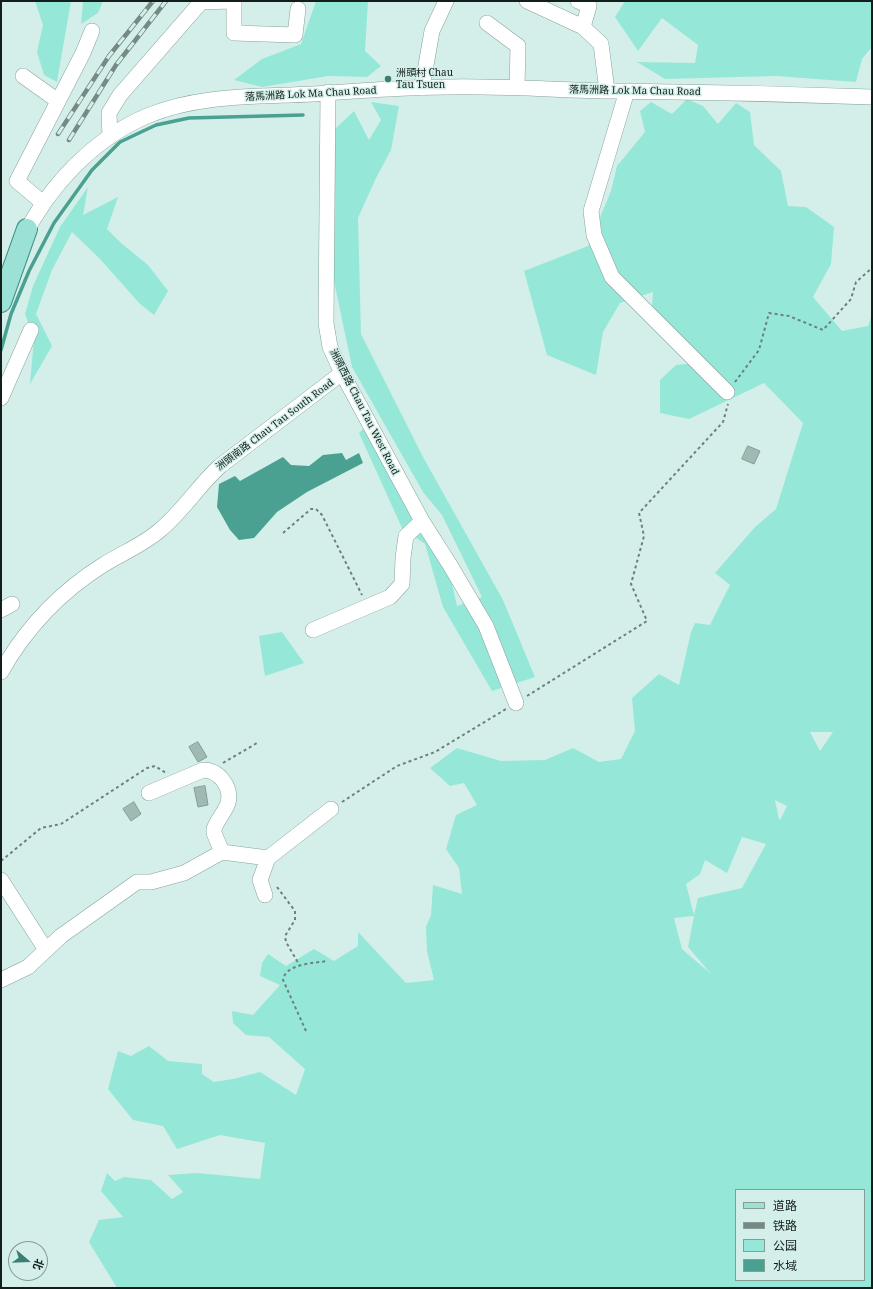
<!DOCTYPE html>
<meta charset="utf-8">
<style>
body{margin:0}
#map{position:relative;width:873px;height:1289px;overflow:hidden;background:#d4efe9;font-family:"Noto Serif","Noto Sans SC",serif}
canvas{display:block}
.frame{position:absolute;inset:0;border:2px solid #131d1b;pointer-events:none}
.legend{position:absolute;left:735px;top:1189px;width:130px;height:92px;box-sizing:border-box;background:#d4efe9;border:1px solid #879b97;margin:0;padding:5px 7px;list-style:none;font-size:12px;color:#131d1b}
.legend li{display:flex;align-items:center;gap:8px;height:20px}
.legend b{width:20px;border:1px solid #879b97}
.north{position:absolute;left:8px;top:1241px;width:40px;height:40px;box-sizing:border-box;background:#d4efe9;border:1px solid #879b97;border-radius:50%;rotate:109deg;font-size:11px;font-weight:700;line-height:16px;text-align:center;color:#131d1b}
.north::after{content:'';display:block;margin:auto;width:14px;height:18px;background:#3b7f73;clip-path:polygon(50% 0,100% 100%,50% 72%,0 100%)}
</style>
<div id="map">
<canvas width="873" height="1289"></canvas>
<div class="frame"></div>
<ul class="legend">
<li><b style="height:5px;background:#9be1d5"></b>道路</li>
<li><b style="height:5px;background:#768985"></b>铁路</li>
<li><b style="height:11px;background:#95e8d8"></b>公园</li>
<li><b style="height:11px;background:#4aa091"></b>水域</li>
</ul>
<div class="north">北</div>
</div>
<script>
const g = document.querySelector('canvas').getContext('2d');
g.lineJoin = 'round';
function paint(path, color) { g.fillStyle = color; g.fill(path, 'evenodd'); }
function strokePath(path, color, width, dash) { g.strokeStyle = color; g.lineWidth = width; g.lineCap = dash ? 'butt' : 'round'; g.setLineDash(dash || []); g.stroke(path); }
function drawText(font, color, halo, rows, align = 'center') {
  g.font = font + ' "Noto Serif","Noto Sans SC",serif'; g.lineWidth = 3; g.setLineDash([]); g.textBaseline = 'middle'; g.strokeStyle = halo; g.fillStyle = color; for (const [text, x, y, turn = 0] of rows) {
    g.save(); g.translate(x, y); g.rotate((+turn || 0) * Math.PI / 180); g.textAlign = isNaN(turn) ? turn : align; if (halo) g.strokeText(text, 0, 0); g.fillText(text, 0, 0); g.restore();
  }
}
const green = new Path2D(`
 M35 1H71L57 82 44 75 37 52 43 25Z
 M83 1H103L98 13 81 24Z
 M316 1H368L365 51 381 66 367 77 328 76 262 87 234 80 262 59 301 44Z
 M625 1H872V47L862 59 856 82 776 76 665 79 637 62 695 63 698 45 662 18 638 51 615 17Z
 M687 99 703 106 718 124 736 103 750 112 754 145 781 171 788 206 806 207 834 227 831 264 813 297 842 331 868 326 872 315V1288H117L89 1242 99 1220 123 1217 101 1191 107 1173 115 1181 124 1177 151 1180 172 1199 183 1192 168 1175 197 1173 260 1179 265 1143 220 1135 177 1149 163 1126 133 1120 108 1089 118 1051 131 1056 149 1046 168 1061 202 1064V1074L214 1082 233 1079 260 1072 296 1095 305 1069 269 1037 246 1035 233 1023 232 1011 253 1015 280 985 260 976 262 963 268 954 286 966 314 949 334 961 358 946V932L406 983 434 980 427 951 426 927 431 915 433 885 462 894 459 868 446 849 456 815 477 805 464 783 450 786 430 768 457 748 501 761 545 760 573 748 599 762 621 759 635 731 632 698 659 674 679 685 691 632 695 623 710 625 730 585 715 573 755 527 776 509 803 423 764 383 689 419 660 413V380L676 365 705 362 652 307 653 292 620 303 603 332 596 375 547 355 524 271 588 246 611 191 617 166 645 132 640 111 651 102 672 114ZM810 732H833L820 751ZM775 800 787 806 780 820 779 819ZM742 837 766 844 742 888 698 898 694 915 686 884 700 874 705 860 727 873ZM694 916 688 947 711 974 682 949 674 918ZM736 1190H864V1280H736Z
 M371 102 399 106 391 150 376 178 358 218 361 334 423 457 503 600 535 677 492 691 443 607 425 544 402 528 359 433 369 423 442 538 457 606 482 597 442 515 423 492 352 367 327 248 335 129 354 111 369 140 381 120Z
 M88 187 83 215 118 197 107 229 121 243 148 265 168 291 154 315 140 304 100 259 72 232 52 270 36 314 52 346 30 384 34 338 25 314 33 286 60 227Z
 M282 632 304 663 265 676 259 636Z`);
const water = new Path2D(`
 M342 453 346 460 359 453 363 463 307 492 277 512 254 538 239 540 230 530 217 507 219 484 235 476 240 481 283 457 291 465 309 466 323 455Z`);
const stream = new Path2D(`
 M1 350 11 314 29 271 54 223 92 170 120 142 156 125 189 118 303 115`);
const building = new Path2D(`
 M748 446 760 451 754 464 742 459Z
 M198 742 207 757 198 762 189 747Z
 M205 786 208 805 198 807 194 788Z
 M134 802 141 814 131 821 123 809Z`);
const path = new Path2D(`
 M735 382 759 350 769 313 789 316 823 330 851 299 856 282 872 268
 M283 533 311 509H316L322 515 362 595
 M527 696 647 621 631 584 644 536 639 513 723 422 728 404
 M223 763 257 743
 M342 802 397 766 435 752 506 709
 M1 861 41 828 61 824 147 768 155 766 166 773
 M277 887 295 911V920L285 936 286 942 300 966
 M306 1031 283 980C285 964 314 963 327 961`);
const minor = new Path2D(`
 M234 1V33L295 35 298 9
 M527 1 583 27
 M578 1 589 6 583 27 601 44 607 91
 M201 2 231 1
 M487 23 518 46 517 87
 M23 76 58 101
 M422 88 432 31 446 1
 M627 91 591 211 594 235 612 277 727 392
 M328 92 326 323 330 347 342 373 422 521 450 565 486 626 516 703
 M110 137 109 113 120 95 202 1
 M43 203 17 181 83 53 92 31
 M23 238C49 186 93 139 147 116 199 94 258 97 313 94 369 90 425 86 481 87 526 87 572 91 617 91 702 92 787 94 872 97
 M1 398 31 330
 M1 610 12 604
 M313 630 390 597 402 584 403 558 406 536 422 521
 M1 672C26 628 60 592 103 565 122 553 143 545 160 530 183 511 198 486 220 466L342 373
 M149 793 203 770C219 770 232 787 228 803 225 812 217 820 214 829V833L222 852
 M1 880 46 950
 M265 895 260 880 268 858
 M1 980 28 967 61 936 137 882H151L184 873 222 852 268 858 331 809`);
const major = new Path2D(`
 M1 302 27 229`);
const rail = new Path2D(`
 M58 134 109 56 153 1
 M69 140 116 65 166 1`);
const markers = [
 [388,79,4,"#3b7f73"]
];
const poiNames = [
 ["洲頭村 Chau",396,73],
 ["Tau Tsuen",396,85]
];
const streetNames = [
 ["落馬洲路 Lok Ma Chau Road",635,91,1],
 ["落馬洲路 Lok Ma Chau Road",311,94,-3],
 ["洲頭西路 Chau Tau West Road",364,412,63],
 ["洲頭南路 Chau Tau South Road",275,425,-37]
];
paint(green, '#95e8d8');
paint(water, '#4aa091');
strokePath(stream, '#4aa091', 3.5);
paint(building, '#9fb9b3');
strokePath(building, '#839c97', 1);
strokePath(minor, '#87a19c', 16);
strokePath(major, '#408f82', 22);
strokePath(path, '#6e807c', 2, [3, 3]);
strokePath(minor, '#fff', 15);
strokePath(major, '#9be1d5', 20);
strokePath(rail, '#768985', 4.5);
strokePath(rail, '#d4efe9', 3, [9]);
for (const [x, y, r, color] of markers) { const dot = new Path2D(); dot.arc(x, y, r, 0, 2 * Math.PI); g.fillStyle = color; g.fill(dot); strokePath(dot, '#d4efe9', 1.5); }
drawText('10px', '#131d1b', '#d4efe9', poiNames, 'left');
drawText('10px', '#131d1b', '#d4efe9', streetNames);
</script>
